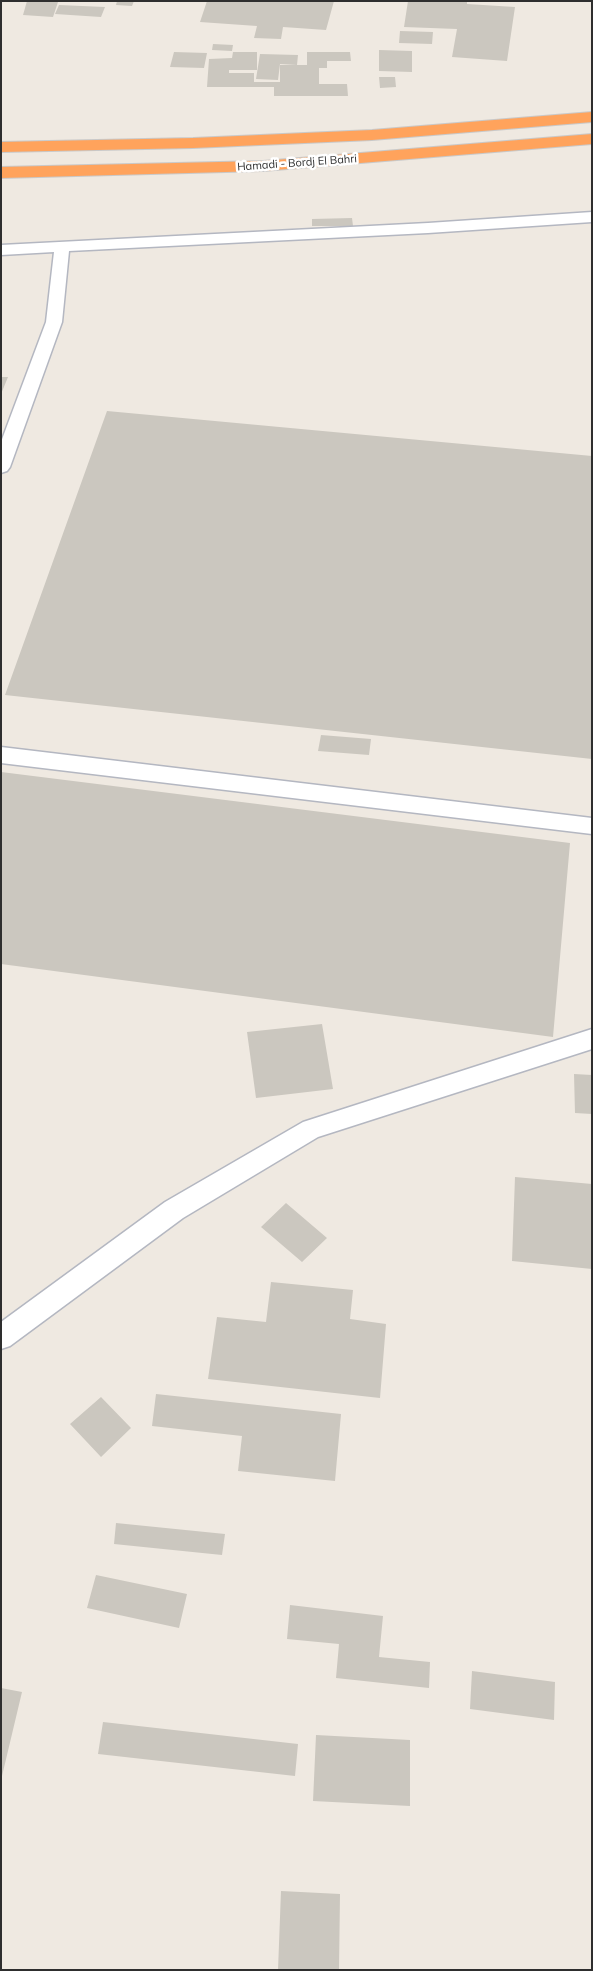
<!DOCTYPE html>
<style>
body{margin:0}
#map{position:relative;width:593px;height:1971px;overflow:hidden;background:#efe9e1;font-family:Mulish,sans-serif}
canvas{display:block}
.frame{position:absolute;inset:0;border:2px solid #2e2e2e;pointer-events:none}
</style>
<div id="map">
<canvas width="593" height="1971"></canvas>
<div class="frame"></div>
</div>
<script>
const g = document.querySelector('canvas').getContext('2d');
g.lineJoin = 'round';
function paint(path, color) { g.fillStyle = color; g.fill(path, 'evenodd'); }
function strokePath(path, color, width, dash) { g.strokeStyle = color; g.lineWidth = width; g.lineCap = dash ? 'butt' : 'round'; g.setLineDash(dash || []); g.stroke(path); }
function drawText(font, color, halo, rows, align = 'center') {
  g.font = font + ' Mulish,sans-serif'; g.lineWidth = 5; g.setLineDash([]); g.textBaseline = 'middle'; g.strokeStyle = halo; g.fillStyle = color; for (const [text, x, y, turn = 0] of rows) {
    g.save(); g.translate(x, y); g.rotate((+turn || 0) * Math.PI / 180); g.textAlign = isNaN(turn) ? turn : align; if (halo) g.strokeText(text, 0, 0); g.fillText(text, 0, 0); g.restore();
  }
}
const building = new Path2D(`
 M27 1H46L58 2 53 17 23 15Z
 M117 1H134L132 6 116 5Z
 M207 1H334L326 30 283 27 281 39 254 38 257 26 200 22Z
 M408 1H467V4L515 7 507 61 452 57 457 29 404 27Z
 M59 5 105 7 101 17 55 14Z
 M400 31 433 32 432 44 399 43Z
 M213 44 233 45 232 51 212 50Z
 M379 50 412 51V72L379 71Z
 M174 52 207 53 204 68 170 67Z
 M233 52H257V70H229V73H254V82H280V65H307V52H350L351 61H327V68H319V84H347L348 96H274V87H207L209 59 232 58Z
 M260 54 298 55 297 65 280 64 278 80 256 79Z
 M379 77H395L396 87 380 88Z
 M352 218 353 226H312V219Z
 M1 377H8L1 394Z
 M107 411 592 456V759L5 695Z
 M321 735 371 739 369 755 318 751Z
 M1 772 570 843 553 1037 1 964Z
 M322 1024 333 1089 256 1098 247 1032Z
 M574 1074 592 1075V1114L575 1113Z
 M515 1177 592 1184V1269L512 1261Z
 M286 1203 327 1238 302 1262 261 1227Z
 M271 1282 353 1290 350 1319 386 1324 380 1398 208 1379 217 1317 266 1322Z
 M156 1394 341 1414 335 1481 238 1471 242 1436 152 1426Z
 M101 1397 131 1428 101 1457 70 1424Z
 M116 1523 225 1534 222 1555 114 1544Z
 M96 1575 187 1594 179 1628 87 1608Z
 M290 1605 383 1616 379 1657 430 1662 429 1688 336 1678 339 1644 287 1639Z
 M472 1671 555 1682 554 1720 470 1709Z
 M1 1688 22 1692 2 1776H1Z
 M103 1722 298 1744 295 1776 98 1754Z
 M316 1735 410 1740V1806L313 1801Z
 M281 1891 340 1894 339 1970H278Z`);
const lane = new Path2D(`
 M592 212V222L428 233 69 251 62 322 10 467 7 471 1 473V442L46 322 54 252 1 255V245L428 223Z
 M1 747 592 818V834L1 763Z
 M592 1029V1049L318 1137 183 1218 10 1346 1 1349V1322L165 1202 303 1122Z`);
const highway = new Path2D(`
 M592 112V122L372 140 193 148 1 152V142L193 138 372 130Z
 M592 134V144L263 171 1 178V167L263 161Z`);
const farStreetnames = [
 ["Hamadi - Bordj El Bahri",297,163,-4]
];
paint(building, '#cbc7bf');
strokePath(lane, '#b4b7c1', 3);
strokePath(highway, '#c9c9c9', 2);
paint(lane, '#fff');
paint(highway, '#ffa35c');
drawText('11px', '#2e2e2e', '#fff', farStreetnames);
</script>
